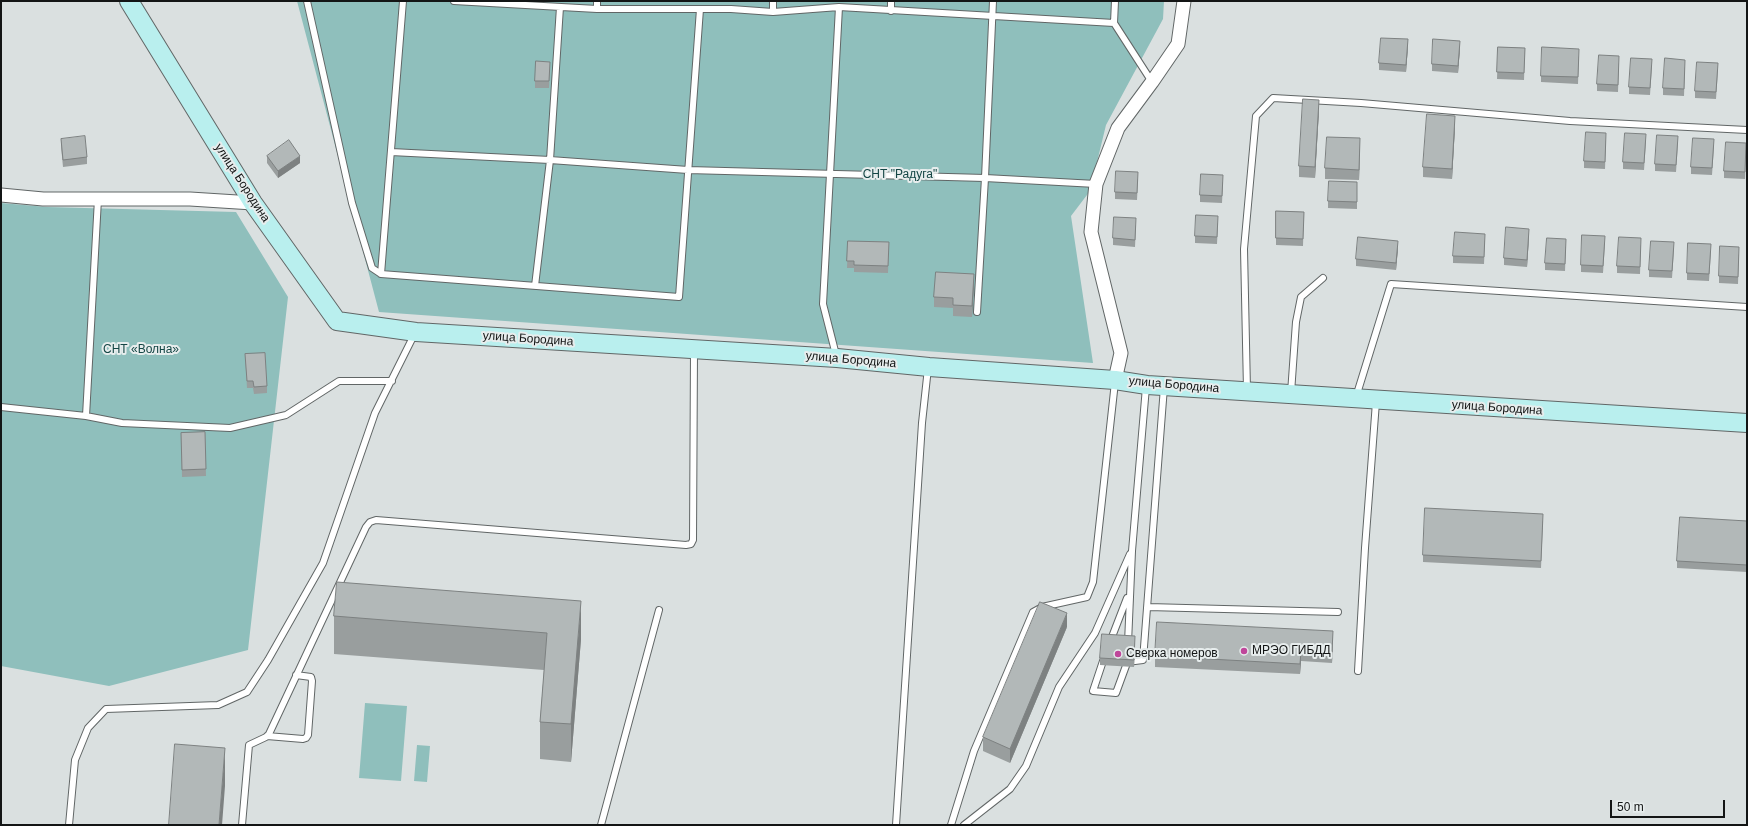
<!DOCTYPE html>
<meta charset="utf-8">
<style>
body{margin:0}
#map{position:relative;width:1748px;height:826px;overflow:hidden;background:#dae0e0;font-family:Helvetica,sans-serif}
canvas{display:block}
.frame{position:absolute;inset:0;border:2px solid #131515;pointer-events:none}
.scale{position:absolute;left:1610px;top:800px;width:115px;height:18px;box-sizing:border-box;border:2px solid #131515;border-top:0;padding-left:5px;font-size:12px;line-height:14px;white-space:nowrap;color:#131515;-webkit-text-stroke:3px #e7eded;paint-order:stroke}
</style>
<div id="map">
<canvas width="1748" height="826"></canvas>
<div class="frame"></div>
<div class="scale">50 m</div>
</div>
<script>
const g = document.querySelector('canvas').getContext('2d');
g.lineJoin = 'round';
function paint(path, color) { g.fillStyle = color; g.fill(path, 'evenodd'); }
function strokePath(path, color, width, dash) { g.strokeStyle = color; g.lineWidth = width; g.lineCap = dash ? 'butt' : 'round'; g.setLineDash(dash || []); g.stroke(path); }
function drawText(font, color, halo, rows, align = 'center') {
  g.font = font + ' Helvetica,sans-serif'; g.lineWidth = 4; g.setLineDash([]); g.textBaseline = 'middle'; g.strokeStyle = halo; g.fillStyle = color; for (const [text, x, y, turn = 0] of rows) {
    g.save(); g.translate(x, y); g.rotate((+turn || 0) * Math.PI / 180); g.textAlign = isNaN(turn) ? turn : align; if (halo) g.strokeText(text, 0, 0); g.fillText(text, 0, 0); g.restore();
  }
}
const green = new Path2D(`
 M297 1H1164L1163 19 1106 125 1090 191 1071 216 1093 363 379 312Z
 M1 203 47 207 236 212 288 297 248 650 109 686 1 666Z
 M365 703 407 706 401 781 359 778Z
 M417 745 430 746 427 782 414 781Z`);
const lane = new Path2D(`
 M307 1 352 203 372 268 381 274 679 297 700 9
 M454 1 597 9H731L773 12 839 7 1114 23
 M1115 1 1114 23 1152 82
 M597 9V1
 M891 11V1
 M773 12V1
 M391 152 550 160 688 170 985 178 1096 184
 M381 274 403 1
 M535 286 550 160 560 7
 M977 312 985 178 993 1
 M836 355 823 304 839 7
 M1247 390 1244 249 1256 116 1273 98 1361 103 1570 121 1747 130
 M1291 393 1296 322 1301 297 1323 278
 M1356 397 1391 284 1747 307
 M1 407 86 416 122 423 230 428 286 415 339 381H392
 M86 416 98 199
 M1148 607 1338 612
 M1110 642 1127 598
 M1128 643 1132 551 1146 387
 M1104 658 1093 691 1116 693 1127 663
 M1127 662 1143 660 1164 387
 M1358 671 1365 548 1376 402
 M267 736 303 739 306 738 308 735 312 681 311 677 296 675
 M69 825 75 760 88 728 106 709 218 705 247 692 268 660 323 563 375 413 415 333
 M242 825 249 745 266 737 269 734 366 527 370 522 376 520 686 545 691 544 693 540 694 351
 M601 825 659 610
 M896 825 922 423 928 368
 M951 825 974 751 1033 612 1042 607 1087 597 1093 582 1115 382
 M964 825 1010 789 1026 766 1059 687 1095 633 1130 554`);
const street = new Path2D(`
 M1 195 43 199H190L253 203
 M1115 380 1121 353 1091 232 1096 184 1118 128 1152 82 1178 44 1184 1`);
const secondary = new Path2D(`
 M129 1 253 203 337 321 416 332 837 358 929 367 1115 380 1147 385 1747 423`);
const wall = new Path2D(`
 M1408 46 1406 72 1379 70V63Z
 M1498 47 1525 48 1524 80 1497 79Z
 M1460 48 1458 73 1432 71V64Z
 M1579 56 1578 84 1541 82V76Z
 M1619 63 1618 92 1597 91V84Z
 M1652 66 1650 95 1629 94V87Z
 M1685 67 1684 96 1663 95V88Z
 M550 69 549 88H535V81Z
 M1718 70 1716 99 1695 98V91Z
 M1319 110 1315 178 1299 177V166Z
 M1455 127 1452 179 1423 177V167Z
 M61 139 87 157V164L63 167 61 146Z
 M1606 140 1605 169 1584 168V161Z
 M1646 141 1644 170 1623 169V162Z
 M1678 143 1676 172 1655 171V164Z
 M1714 146 1712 175 1691 174V167Z
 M1360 149 1359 180 1325 179V168Z
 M1746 150 1745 179 1724 178V171Z
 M267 156 300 163 278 178 267 163Z
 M1138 179 1137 200 1115 199V192Z
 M1223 182 1222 203 1200 202V195Z
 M1357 182V209L1328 208V201Z
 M1276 211 1304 212 1303 246 1276 245Z
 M1218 223 1217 244 1195 243V236Z
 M1136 225 1135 247 1113 245V238Z
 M1529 236 1527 267 1504 265V258Z
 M1485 240 1484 264 1453 263V256Z
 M848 241 889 242 888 273 854 272V268H847Z
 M1605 243 1603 273 1581 272V265Z
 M1641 245 1640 274 1617 273V266Z
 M1566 246 1565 271 1545 270V263Z
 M1398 248 1396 270 1356 266V259Z
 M1674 249 1672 278 1649 277V270Z
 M1711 251 1709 281 1687 280V273Z
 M1739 254 1738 284 1719 283V276Z
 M974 285 972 317 953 316V308L934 307V297Z
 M245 354 267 386V393L254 394 253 388H247Z
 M205 432 206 476 182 477 181 433Z
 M1543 521 1541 568 1423 562V555Z
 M1747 521V572L1677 568V561Z
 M337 582 581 639 571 762 540 759V722L544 670 334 654V616Z
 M1067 627 1010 763 983 751V737Z
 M1333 641 1332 663 1301 661 1300 674 1155 667V656Z
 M1135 643 1134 667 1100 665V658Z`);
const shadedWall = new Path2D(`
 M1408 39V46L1406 72V65Z
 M1460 41V48L1458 73V66Z
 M1319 100V110L1315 178V167Z
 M1455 116V127L1452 179V169Z
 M1360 138V149L1359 180V170Z
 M300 156V163L278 178V171Z
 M1529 229V236L1527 267V260Z
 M1398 241V248L1396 270V263Z
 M974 274V285L972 317V306Z
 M581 601V639L571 762V724Z
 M1067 613V627L1010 763V749Z
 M1333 631V641L1332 663V652Z
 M1135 636V643L1134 667V660Z
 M1301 651V661L1300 674V664Z
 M225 748V786L222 825H219Z`);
const building = new Path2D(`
 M1381 38 1408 39 1406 65 1379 63Z
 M1433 39 1460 41 1458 66 1432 64Z
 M1498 47 1525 48 1524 73 1497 72Z
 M1542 47 1579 49 1578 77 1541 76Z
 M1599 55 1619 56 1618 85 1597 84Z
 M1631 58 1652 59 1650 88 1629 87Z
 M1665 58 1685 60 1684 89 1663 88Z
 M536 61 550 62 549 81H535Z
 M1697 62 1718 63 1716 92 1695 91Z
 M1303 99 1319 100 1315 167 1299 166Z
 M1427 114 1455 116 1452 169 1423 167Z
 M1586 132 1606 133 1605 162 1584 161Z
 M1625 133 1646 134 1644 163 1623 162Z
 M1657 135 1678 136 1676 165 1655 164Z
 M85 136 87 157 63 160 61 139Z
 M1327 137 1360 138 1359 170 1325 168Z
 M1693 138 1714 139 1712 168 1691 167Z
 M289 140 300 156 278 171 267 156Z
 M1726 142 1746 143 1745 172 1724 171Z
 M1116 171 1138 172 1137 193 1115 192Z
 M1201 174 1223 175 1222 196 1200 195Z
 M1329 181 1357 182V202L1328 201Z
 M1276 211 1304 212 1303 239 1276 238Z
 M1196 215 1218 216 1217 237 1195 236Z
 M1114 217 1136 218 1135 240 1113 238Z
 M1506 227 1529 229 1527 260 1504 258Z
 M1455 232 1485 234 1484 257 1453 256Z
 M1582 235 1605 236 1603 266 1581 265Z
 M1358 237 1398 241 1396 263 1356 259Z
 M1619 237 1641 238 1640 267 1617 266Z
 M1547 238 1566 239 1565 264 1545 263Z
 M848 241 889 242 888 266 854 265V261H847Z
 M1651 241 1674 242 1672 271 1649 270Z
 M1688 243 1711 244 1709 274 1687 273Z
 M1720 246 1739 247 1738 277 1719 276Z
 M936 272 974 274 972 306 953 305V298L934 297Z
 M265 353 267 386 254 387 253 381H247L245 354Z
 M205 432 206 469 182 470 181 433Z
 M1425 508 1543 514 1541 561 1423 555Z
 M1680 517 1747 521V565L1677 561Z
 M337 582 581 601 571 724 540 722 547 633 334 616Z
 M1040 602 1067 613 1010 749 983 737Z
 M1157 622 1333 631 1332 652 1301 651 1300 664 1155 656Z
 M1102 634 1135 636 1134 660 1100 658Z
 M175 744 225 748 219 825H169Z`);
const markers = [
 [1244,651,4,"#bf469a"],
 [1118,654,4,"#bf469a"]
];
const parkNames = [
 ["СНТ \"Радуга\"",900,175],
 ["СНТ «Волна»",141,350]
];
const streetNames = [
 ["улица Бородина",242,183,57],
 ["улица Бородина",528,339,4],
 ["улица Бородина",851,360,5],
 ["улица Бородина",1174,385,5],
 ["улица Бородина",1497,408,4]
];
const poiNames = [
 ["МРЭО ГИБДД",1252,651],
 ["Сверка номеров",1126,654]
];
paint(green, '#8fbfbc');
strokePath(lane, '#616666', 8);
strokePath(street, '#616666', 15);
strokePath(secondary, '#616666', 20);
strokePath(lane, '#fff', 6);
strokePath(street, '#fff', 13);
strokePath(secondary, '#b9efee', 18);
paint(wall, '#999e9e');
paint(shadedWall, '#7d8181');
paint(building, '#b2b8b8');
strokePath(building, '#7d8181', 1);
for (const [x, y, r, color] of markers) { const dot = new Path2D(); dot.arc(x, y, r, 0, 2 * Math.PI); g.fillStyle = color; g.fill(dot); strokePath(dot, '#e7eded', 1.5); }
drawText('12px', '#144645', '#e7eded', parkNames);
drawText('12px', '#131515', '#e7eded', streetNames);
drawText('12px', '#131515', '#e7eded', poiNames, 'left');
</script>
